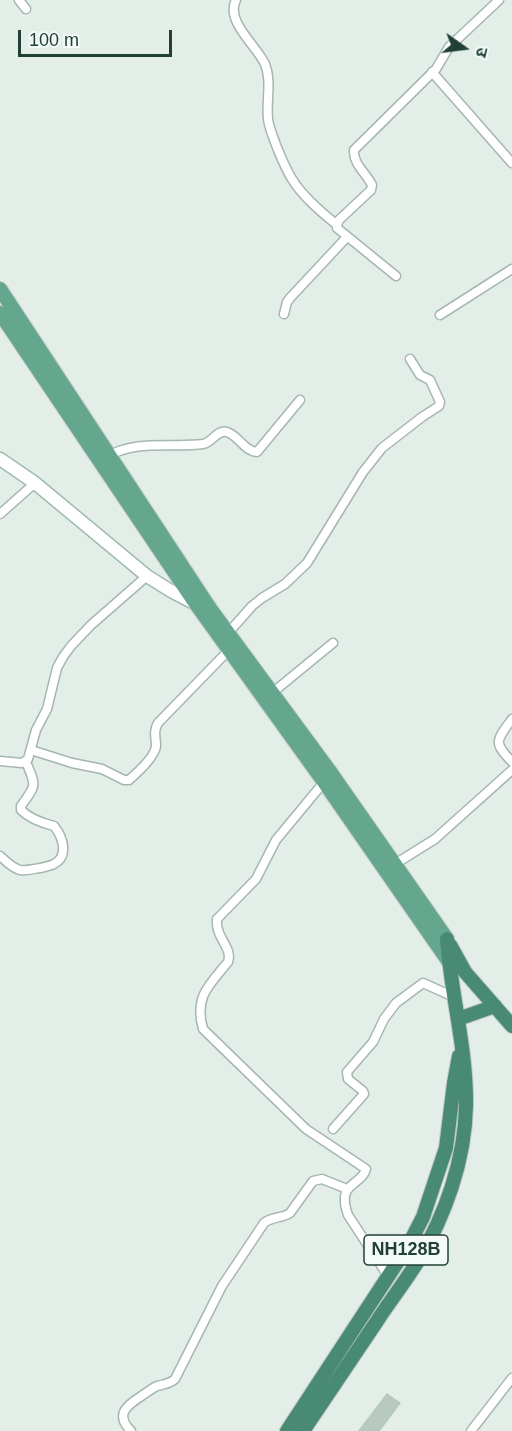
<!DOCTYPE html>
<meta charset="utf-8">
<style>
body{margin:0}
#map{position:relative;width:512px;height:1431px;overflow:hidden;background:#e3eee8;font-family:Helvetica,"Noto Sans Devanagari",sans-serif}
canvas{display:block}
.north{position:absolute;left:434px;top:18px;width:60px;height:60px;-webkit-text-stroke:4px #f4faf7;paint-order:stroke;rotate:104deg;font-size:16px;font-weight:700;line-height:24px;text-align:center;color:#214135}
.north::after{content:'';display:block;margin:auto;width:21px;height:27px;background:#214135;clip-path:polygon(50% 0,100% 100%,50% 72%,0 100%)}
.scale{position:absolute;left:18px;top:30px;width:154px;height:27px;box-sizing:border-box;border:3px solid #214135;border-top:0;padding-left:8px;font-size:18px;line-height:21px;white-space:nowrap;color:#214135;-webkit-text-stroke:4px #f4faf7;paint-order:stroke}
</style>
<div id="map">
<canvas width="512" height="1431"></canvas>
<div class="north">उ</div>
<div class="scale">100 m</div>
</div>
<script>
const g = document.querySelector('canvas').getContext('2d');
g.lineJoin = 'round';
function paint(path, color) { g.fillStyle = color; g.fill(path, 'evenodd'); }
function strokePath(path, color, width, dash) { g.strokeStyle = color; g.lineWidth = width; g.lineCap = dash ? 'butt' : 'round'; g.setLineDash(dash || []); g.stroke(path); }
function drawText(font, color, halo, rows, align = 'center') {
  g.font = font + ' Helvetica,sans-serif'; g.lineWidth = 4.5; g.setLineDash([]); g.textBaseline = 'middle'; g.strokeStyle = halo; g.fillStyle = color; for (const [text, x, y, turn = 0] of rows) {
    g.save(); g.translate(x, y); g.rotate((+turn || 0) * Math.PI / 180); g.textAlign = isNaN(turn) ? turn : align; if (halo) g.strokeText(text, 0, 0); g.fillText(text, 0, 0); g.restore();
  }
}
const building = new Path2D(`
 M387 1394 400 1403 379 1431H359Z`);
const minor = new Path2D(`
 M19 0 26 9
 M236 0C225 21 256 45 265 64 272 82 266 100 268 119 269 128 273 136 276 145 281 157 285 168 292 179 302 196 321 212 337 225
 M432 72 512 163
 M396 276 337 228V225L339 220 371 190 372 185C366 173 353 164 354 150L436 69 449 47 499 0
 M284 314 287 302 290 298 347 237
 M440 315 512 269
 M107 457C135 439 172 448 203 444 212 443 217 429 227 432 239 436 244 451 257 452L300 400
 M0 514 35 483
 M229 632 252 606 262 598 285 584 307 563 363 472 382 448 422 417 439 406 440 402 430 380 420 375 410 359
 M272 693 333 643
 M512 719C496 741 493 742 512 762
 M31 750 72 763 102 769 124 780H129C137 773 155 757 156 746 156 737 153 732 158 723L229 650
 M0 761 22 763 28 759 36 730 47 709 57 668 63 657 71 646 91 625 147 576
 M324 782 276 840 256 879 217 919C215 938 233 947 228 962 209 985 194 997 203 1029L306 1129 366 1169C361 1187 336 1181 348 1215L388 1276
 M0 856C6 861 12 868 20 870 27 871 33 869 40 868 44 867 50 866 54 864 69 856 63 837 54 826 42 823 30 819 21 810V806C37 784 36 786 26 762
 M395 864 435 839 512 770
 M333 1129 364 1094 363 1091 348 1079 347 1072 373 1042 384 1019 396 1003 423 983 454 997
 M131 1431C115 1415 126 1406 140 1397 146 1393 151 1389 157 1386 164 1384 170 1384 175 1379L222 1286 264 1223C273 1216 281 1219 290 1213L313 1181 322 1179 347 1189
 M471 1431 512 1378`);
const secondary = new Path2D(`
 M0 459 35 483 147 576 171 591 196 604`);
const primary = new Path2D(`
 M0 289 211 610 331 773 447 939
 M0 313 196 604 324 782 449 962 453 965`);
const trunk = new Path2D(`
 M450 945 465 972 512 1026
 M458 1019 495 1006
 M287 1431 408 1246 423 1217 446 1148 454 1083 459 1056
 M303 1431C328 1394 352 1358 377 1321 390 1301 405 1282 418 1261 445 1216 465 1160 466 1106 467 1050 451 995 447 939`);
const shields = [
 [406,1250,84]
];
const shieldNames = [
 ["NH128B",406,1250]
];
paint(building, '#b8c9c1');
strokePath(building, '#b5c8be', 1.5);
strokePath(minor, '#a5b7af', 11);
strokePath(secondary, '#a1bbaf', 15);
strokePath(primary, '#c1cac6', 16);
strokePath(trunk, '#c1cac6', 16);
strokePath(minor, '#fff', 8);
strokePath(secondary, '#fff', 12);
strokePath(primary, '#65a68f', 14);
strokePath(trunk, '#488a74', 14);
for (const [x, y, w] of shields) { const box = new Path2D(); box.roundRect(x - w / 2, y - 15, w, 30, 4.5); g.fillStyle = '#f4faf7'; g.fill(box); strokePath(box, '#214135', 1.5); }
drawText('bold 18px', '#214135', null, shieldNames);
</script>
